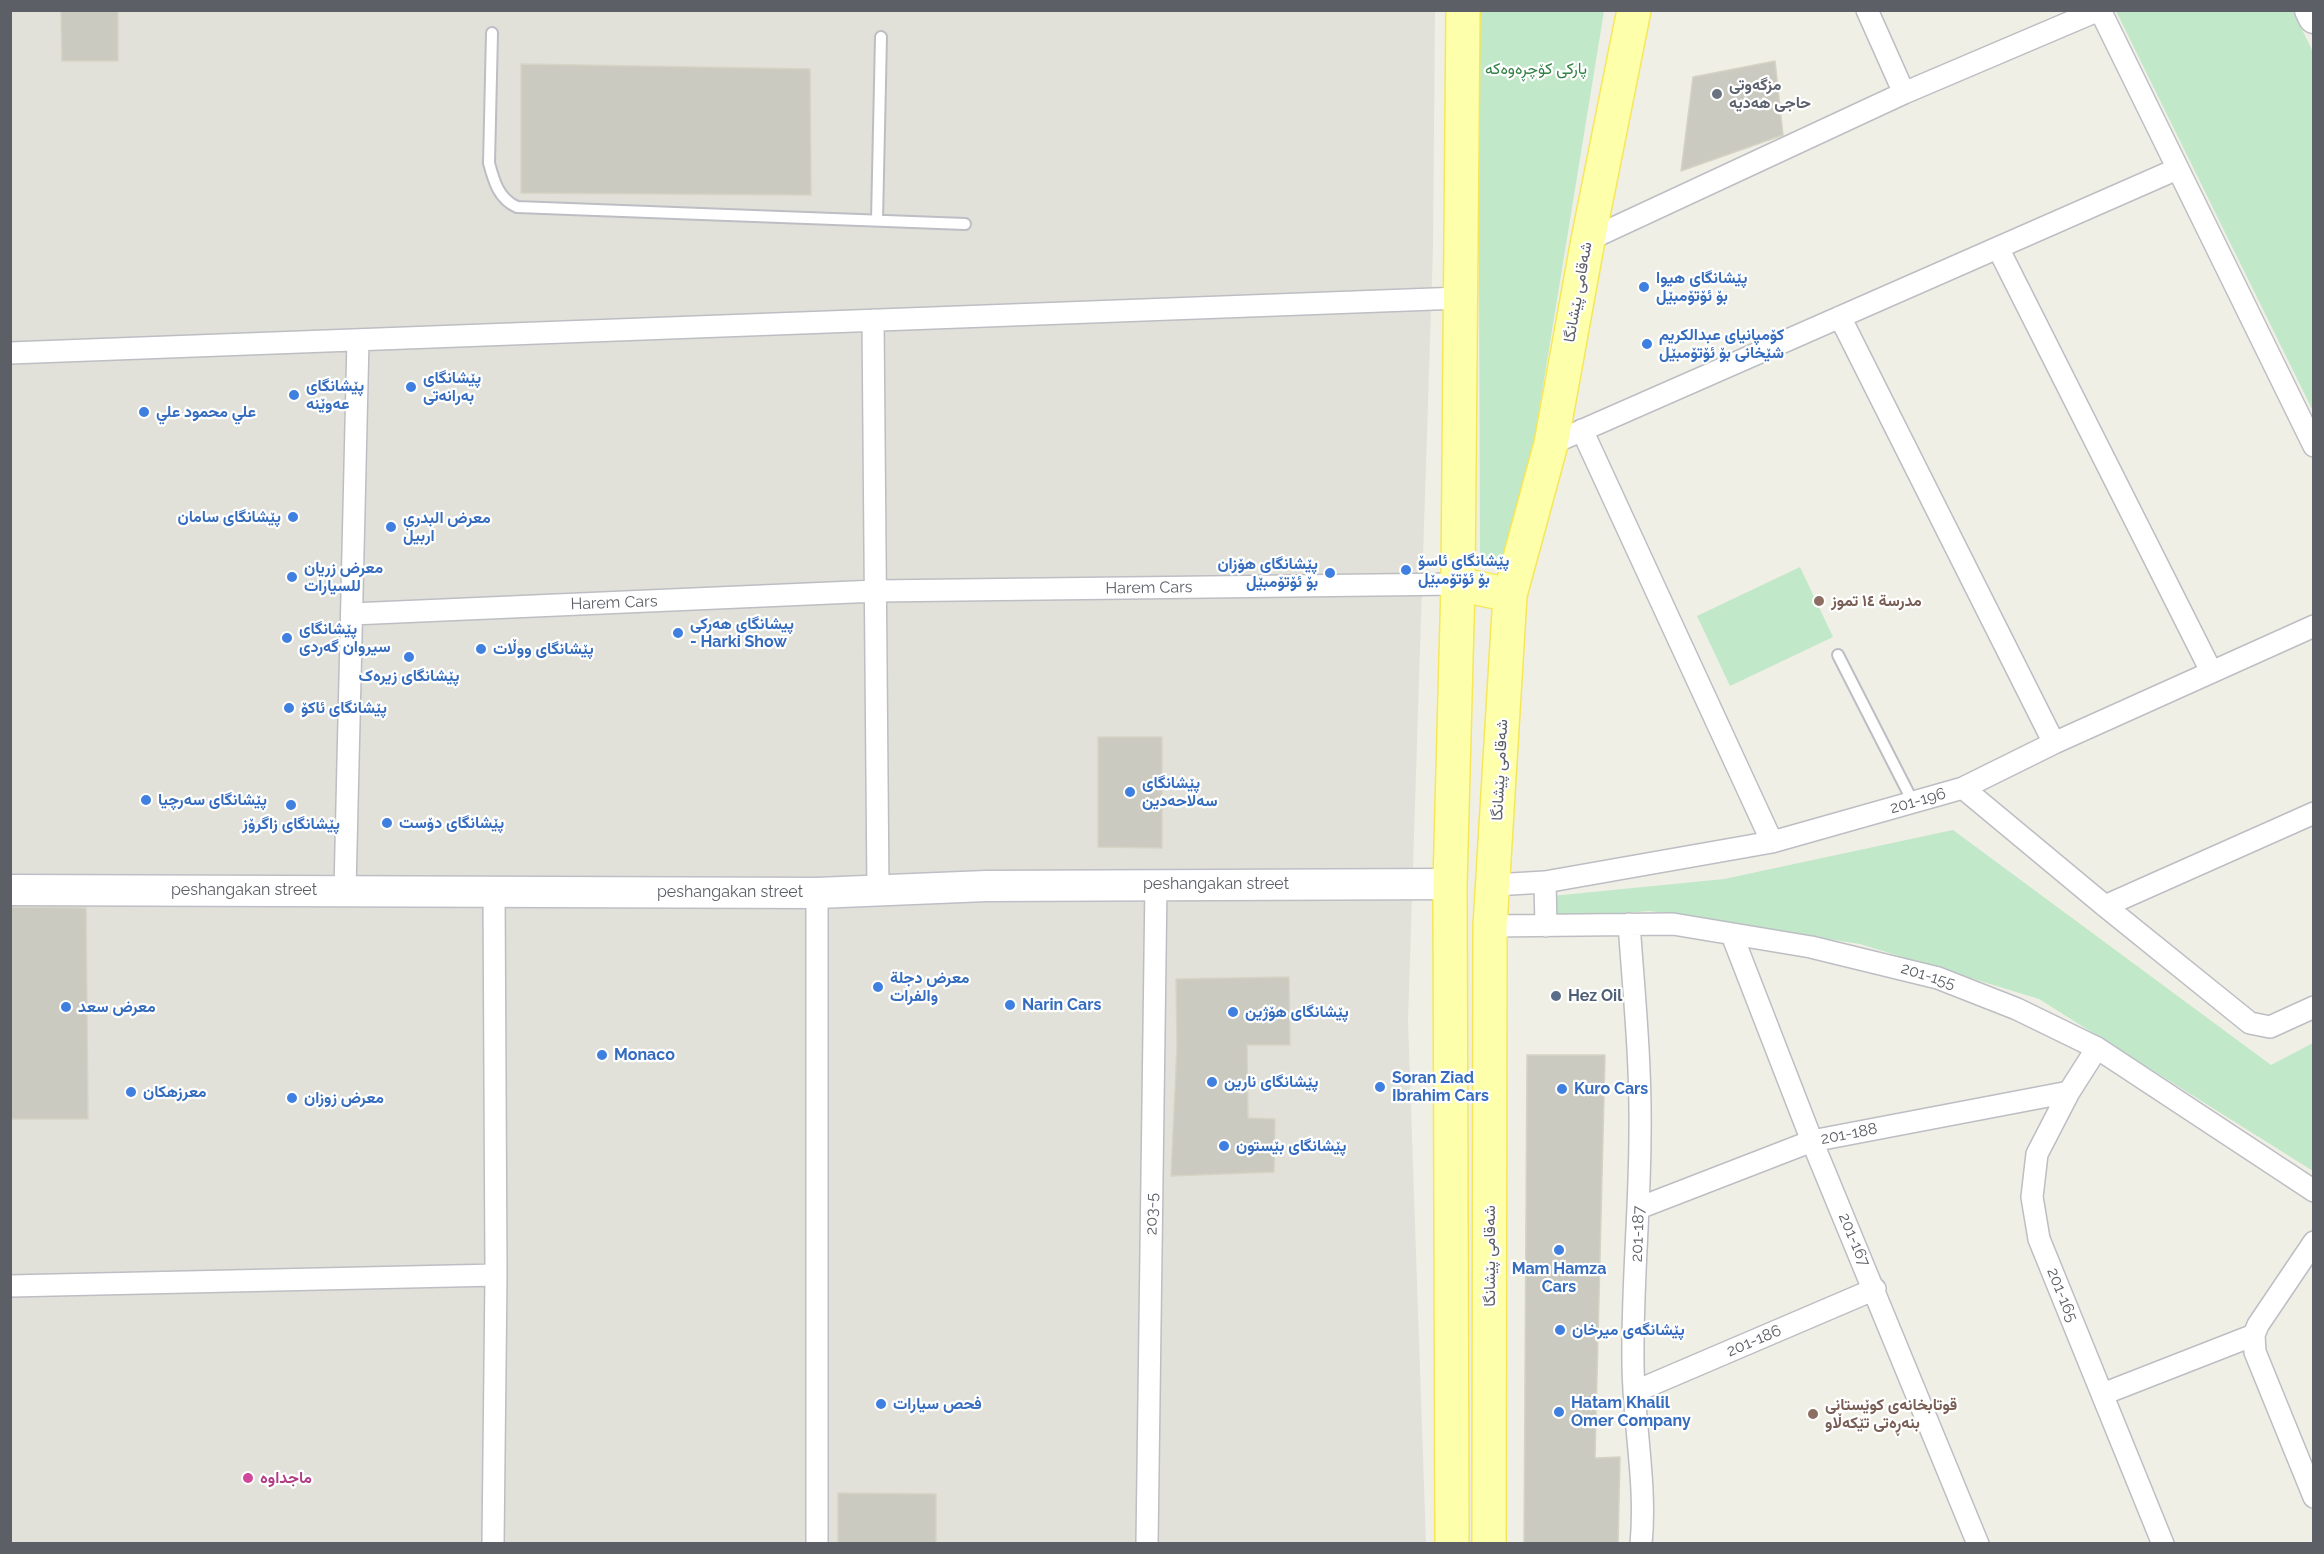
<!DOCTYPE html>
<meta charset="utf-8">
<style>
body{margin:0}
#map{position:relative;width:2324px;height:1554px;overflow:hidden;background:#f0efe5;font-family:Raleway,sans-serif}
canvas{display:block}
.frame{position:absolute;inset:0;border:12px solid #5d5f66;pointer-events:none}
</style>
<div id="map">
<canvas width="2324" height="1554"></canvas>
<div class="frame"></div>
</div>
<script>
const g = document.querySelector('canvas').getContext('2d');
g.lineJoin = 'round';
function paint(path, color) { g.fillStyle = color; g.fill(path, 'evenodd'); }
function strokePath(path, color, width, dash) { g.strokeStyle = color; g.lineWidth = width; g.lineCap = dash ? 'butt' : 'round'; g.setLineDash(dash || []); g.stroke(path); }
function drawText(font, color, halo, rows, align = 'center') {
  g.font = font + ' Raleway,Vazirmatn,sans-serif'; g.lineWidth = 4.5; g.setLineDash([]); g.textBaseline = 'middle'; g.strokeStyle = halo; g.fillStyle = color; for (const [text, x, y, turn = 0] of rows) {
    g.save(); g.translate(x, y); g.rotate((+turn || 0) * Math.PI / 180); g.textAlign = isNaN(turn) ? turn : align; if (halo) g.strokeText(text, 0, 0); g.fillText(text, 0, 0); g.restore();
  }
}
const industrial = new Path2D(`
 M11 11H1435L1433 248 1408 1021 1426 1543 11 1544Z`);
const green = new Path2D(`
 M1478 11H1604L1514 564 1480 563Z
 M2116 11H2293L2313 52V411Z
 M1800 567 1833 637 1730 686 1697 616Z
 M1953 830 2271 1065 2313 1043V1171L2039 999 1860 944 1650 911 1557 918 1552 896 1724 879Z`);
const building = new Path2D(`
 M61 10H118V61H62Z
 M1775 61 1783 135 1681 171 1693 77Z
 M521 64 810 69 811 195 521 193Z
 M1098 737H1162V848L1098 847Z
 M10 907 86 908 88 1119H10Z
 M1289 977 1290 1045H1247L1248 1118 1275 1119 1274 1172 1171 1176 1177 1047 1176 979Z
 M1527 1055H1605L1595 1458 1620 1457 1618 1544H1524Z
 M838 1493 936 1494V1544H838Z`);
const lane = new Path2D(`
 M492 33 489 163C494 182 499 199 517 207L965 224
 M877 220 881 37
 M1838 655 1913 802`);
const street = new Path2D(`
 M1867 10 1904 93
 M2100 10 2314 446
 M1588 240 1904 93 2099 10
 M1998 248 2211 671
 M1840 317 2054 743
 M873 320 878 891
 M10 353 1460 298
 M1582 430 1772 842
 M1551 444 2177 169
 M352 614 876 591 1458 584
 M1963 788 2105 906 2250 1023 2270 1027 2314 1007
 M1545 882 1546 926
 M1494 885 1545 882 1772 842 1963 788 2054 743 2314 626
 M345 890 358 340
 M2105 906 2314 813
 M1629 924C1634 993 1641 1063 1640 1133 1640 1209 1632 1285 1633 1361 1633 1422 1647 1483 1641 1544
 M1490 926 1673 924 1811 947 1938 978 2017 1009 2097 1048 2314 1191
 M1732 935 1812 1141 1978 1544
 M2097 1048 2069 1092 2037 1154 2032 1197 2039 1239 2163 1544
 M1639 1208 1812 1141 2069 1092
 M2314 1242 2258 1325 2254 1335 2255 1352 2314 1497
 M10 1286 496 1275
 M1634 1392 1875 1289
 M2103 1394 2254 1335
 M493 1544 496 1275 494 890
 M817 1544V893
 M1147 1544 1156 884`);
const secondary = new Path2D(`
 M2310 10 2314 18
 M10 890 817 893 986 886 1450 884`);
const primary = new Path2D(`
 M1458 584 1510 595
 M1452 1544 1450 884 1458 584 1463 10
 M1489 1544 1490 926 1510 595 1551 444 1588 240 1634 10`);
const markers = [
 [1717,94,6,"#6b7280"],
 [1644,287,6,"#3f7fe0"],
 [1647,344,6,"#3f7fe0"],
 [411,387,6,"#3f7fe0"],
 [294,395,6,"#3f7fe0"],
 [144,412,6,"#3f7fe0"],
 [293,517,6,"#3f7fe0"],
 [391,527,6,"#3f7fe0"],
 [1406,570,6,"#3f7fe0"],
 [1330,573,6,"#3f7fe0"],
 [292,577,6,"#3f7fe0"],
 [1819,601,6,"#8d6e63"],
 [678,633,6,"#3f7fe0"],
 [287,638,6,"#3f7fe0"],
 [481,649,6,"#3f7fe0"],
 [409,657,6,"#3f7fe0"],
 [289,708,6,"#3f7fe0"],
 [1130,792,6,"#3f7fe0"],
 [146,800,6,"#3f7fe0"],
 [291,805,6,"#3f7fe0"],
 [387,823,6,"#3f7fe0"],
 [878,987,6,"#3f7fe0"],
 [1556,996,6,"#5c6f8a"],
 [1010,1005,6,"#3f7fe0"],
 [66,1007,6,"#3f7fe0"],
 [1233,1012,6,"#3f7fe0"],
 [602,1055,6,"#3f7fe0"],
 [1212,1082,6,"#3f7fe0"],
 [1380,1087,6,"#3f7fe0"],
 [1562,1089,6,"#3f7fe0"],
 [131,1092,6,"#3f7fe0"],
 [292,1098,6,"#3f7fe0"],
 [1224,1146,6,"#3f7fe0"],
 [1559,1250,6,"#3f7fe0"],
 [1560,1330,6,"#3f7fe0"],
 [881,1404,6,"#3f7fe0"],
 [1559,1412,6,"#3f7fe0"],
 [1813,1414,6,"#8d6e63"],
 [248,1478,6,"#d1479c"]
];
const parkNames = [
 ["پارکی کۆچڕەوەکە",1536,69]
];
const worshipNames = [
 ["مزگەوتی",1729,85],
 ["حاجی هەدیە",1729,103]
];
const shopNames = [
 ["پێشانگای هیوا",1656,278],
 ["بۆ ئۆتۆمبێل",1656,296],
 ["کۆمپانیای عبدالكريم",1659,335],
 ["شێخانی بۆ ئۆتۆمبێل",1659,353],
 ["پێشانگای",423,378],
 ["بەرانەتی",423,396],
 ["پێشانگای",306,386],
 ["عەوێنە",306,404],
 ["علي محمود علي",156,412],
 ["پێشانگای سامان",281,517,"right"],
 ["معرض البدري",403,518],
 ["اربيل",403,536],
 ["پێشانگای ئاسۆ",1418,561],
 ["بۆ ئۆتۆمبێل",1418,579],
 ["پێشانگای هۆزان",1318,564,"right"],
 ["بۆ ئۆتۆمبێل",1318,582,"right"],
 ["معرض زريان",304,568],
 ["للسيارات",304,586],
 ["پیشانگای هەرکی",690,624],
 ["- Harki Show",690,642],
 ["پێشانگای",299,629],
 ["سیروان گەردی",299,647],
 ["پێشانگای ووڵات",493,649],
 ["پێشانگای زیرەک",409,676,"center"],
 ["پێشانگای ئاکۆ",301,708],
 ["پێشانگای",1142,783],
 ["سەلاحەدین",1142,801],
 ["پێشانگای سەرچیا",158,800],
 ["پێشانگای دۆست",399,823],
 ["پێشانگای زاگرۆز",291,824,"center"],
 ["معرض دجلة",890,978],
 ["والفرات",890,996],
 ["Narin Cars",1022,1005],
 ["معرض سعد",78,1007],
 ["پێشانگای هۆژین",1245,1012],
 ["Monaco",614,1055],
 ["Soran Ziad",1392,1078],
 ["Ibrahim Cars",1392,1096],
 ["پێشانگای نارین",1224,1082],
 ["Kuro Cars",1574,1089],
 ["معرزهكان",143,1092],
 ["معرض زوزان",304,1098],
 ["پێشانگای بێستون",1236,1146],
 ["Mam Hamza",1559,1269,"center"],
 ["Cars",1559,1287,"center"],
 ["پێشانگەی میرخان",1572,1330],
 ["Hatam Khalil",1571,1403],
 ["Omer Company",1571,1421],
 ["فحص سيارات",893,1404]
];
const streetNames = [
 ["شەقامی پێشانگا",1578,292,-80],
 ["Harem Cars",1149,588,-1],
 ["Harem Cars",614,603,-2],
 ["شەقامی پێشانگا",1500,770,-87],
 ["201-196",1918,801,-16],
 ["peshangakan street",1216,884],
 ["peshangakan street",244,890],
 ["peshangakan street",730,892],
 ["201-155",1928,976,17],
 ["201-188",1849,1134,-11],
 ["203-5",1152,1214,-89],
 ["201-187",1638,1234,-88],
 ["201-167",1854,1240,67],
 ["شەقامی پێشانگا",1490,1256,-90],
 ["201-165",2062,1295,68],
 ["201-186",1754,1341,-23]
];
const educationNames = [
 ["مدرسة ١٤ تموز",1831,601],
 ["قوتابخانەی کوێستانی",1825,1405],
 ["بنەڕەتی تێکەڵاو",1825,1423]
];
const serviceNames = [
 ["Hez Oil",1568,996]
];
const hotelNames = [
 ["ماجداوە",260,1478]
];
paint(industrial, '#e1e1da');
paint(green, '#c1e8c9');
paint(building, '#cbcac1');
strokePath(building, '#d5d3c3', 1.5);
strokePath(lane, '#bdbec4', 14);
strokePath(street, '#bdbec4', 24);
strokePath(secondary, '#bebfc6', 33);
strokePath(primary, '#f6e758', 36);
strokePath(lane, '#fff', 10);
strokePath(street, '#fff', 21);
strokePath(secondary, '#fff', 30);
strokePath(primary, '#fdffab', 33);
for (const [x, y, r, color] of markers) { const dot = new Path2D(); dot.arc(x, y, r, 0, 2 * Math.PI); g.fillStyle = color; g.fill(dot); strokePath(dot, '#fff', 2); }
drawText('16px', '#318144', '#fff', parkNames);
drawText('bold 16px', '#5b616d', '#fff', worshipNames, 'left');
drawText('bold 16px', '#366cbe', '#fff', shopNames, 'left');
drawText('16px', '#5d5f66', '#fff', streetNames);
drawText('bold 16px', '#785e54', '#fff', educationNames, 'left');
drawText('bold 16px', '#4e5e75', '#fff', serviceNames, 'left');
drawText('bold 16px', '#b23c85', '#fff', hotelNames, 'left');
</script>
